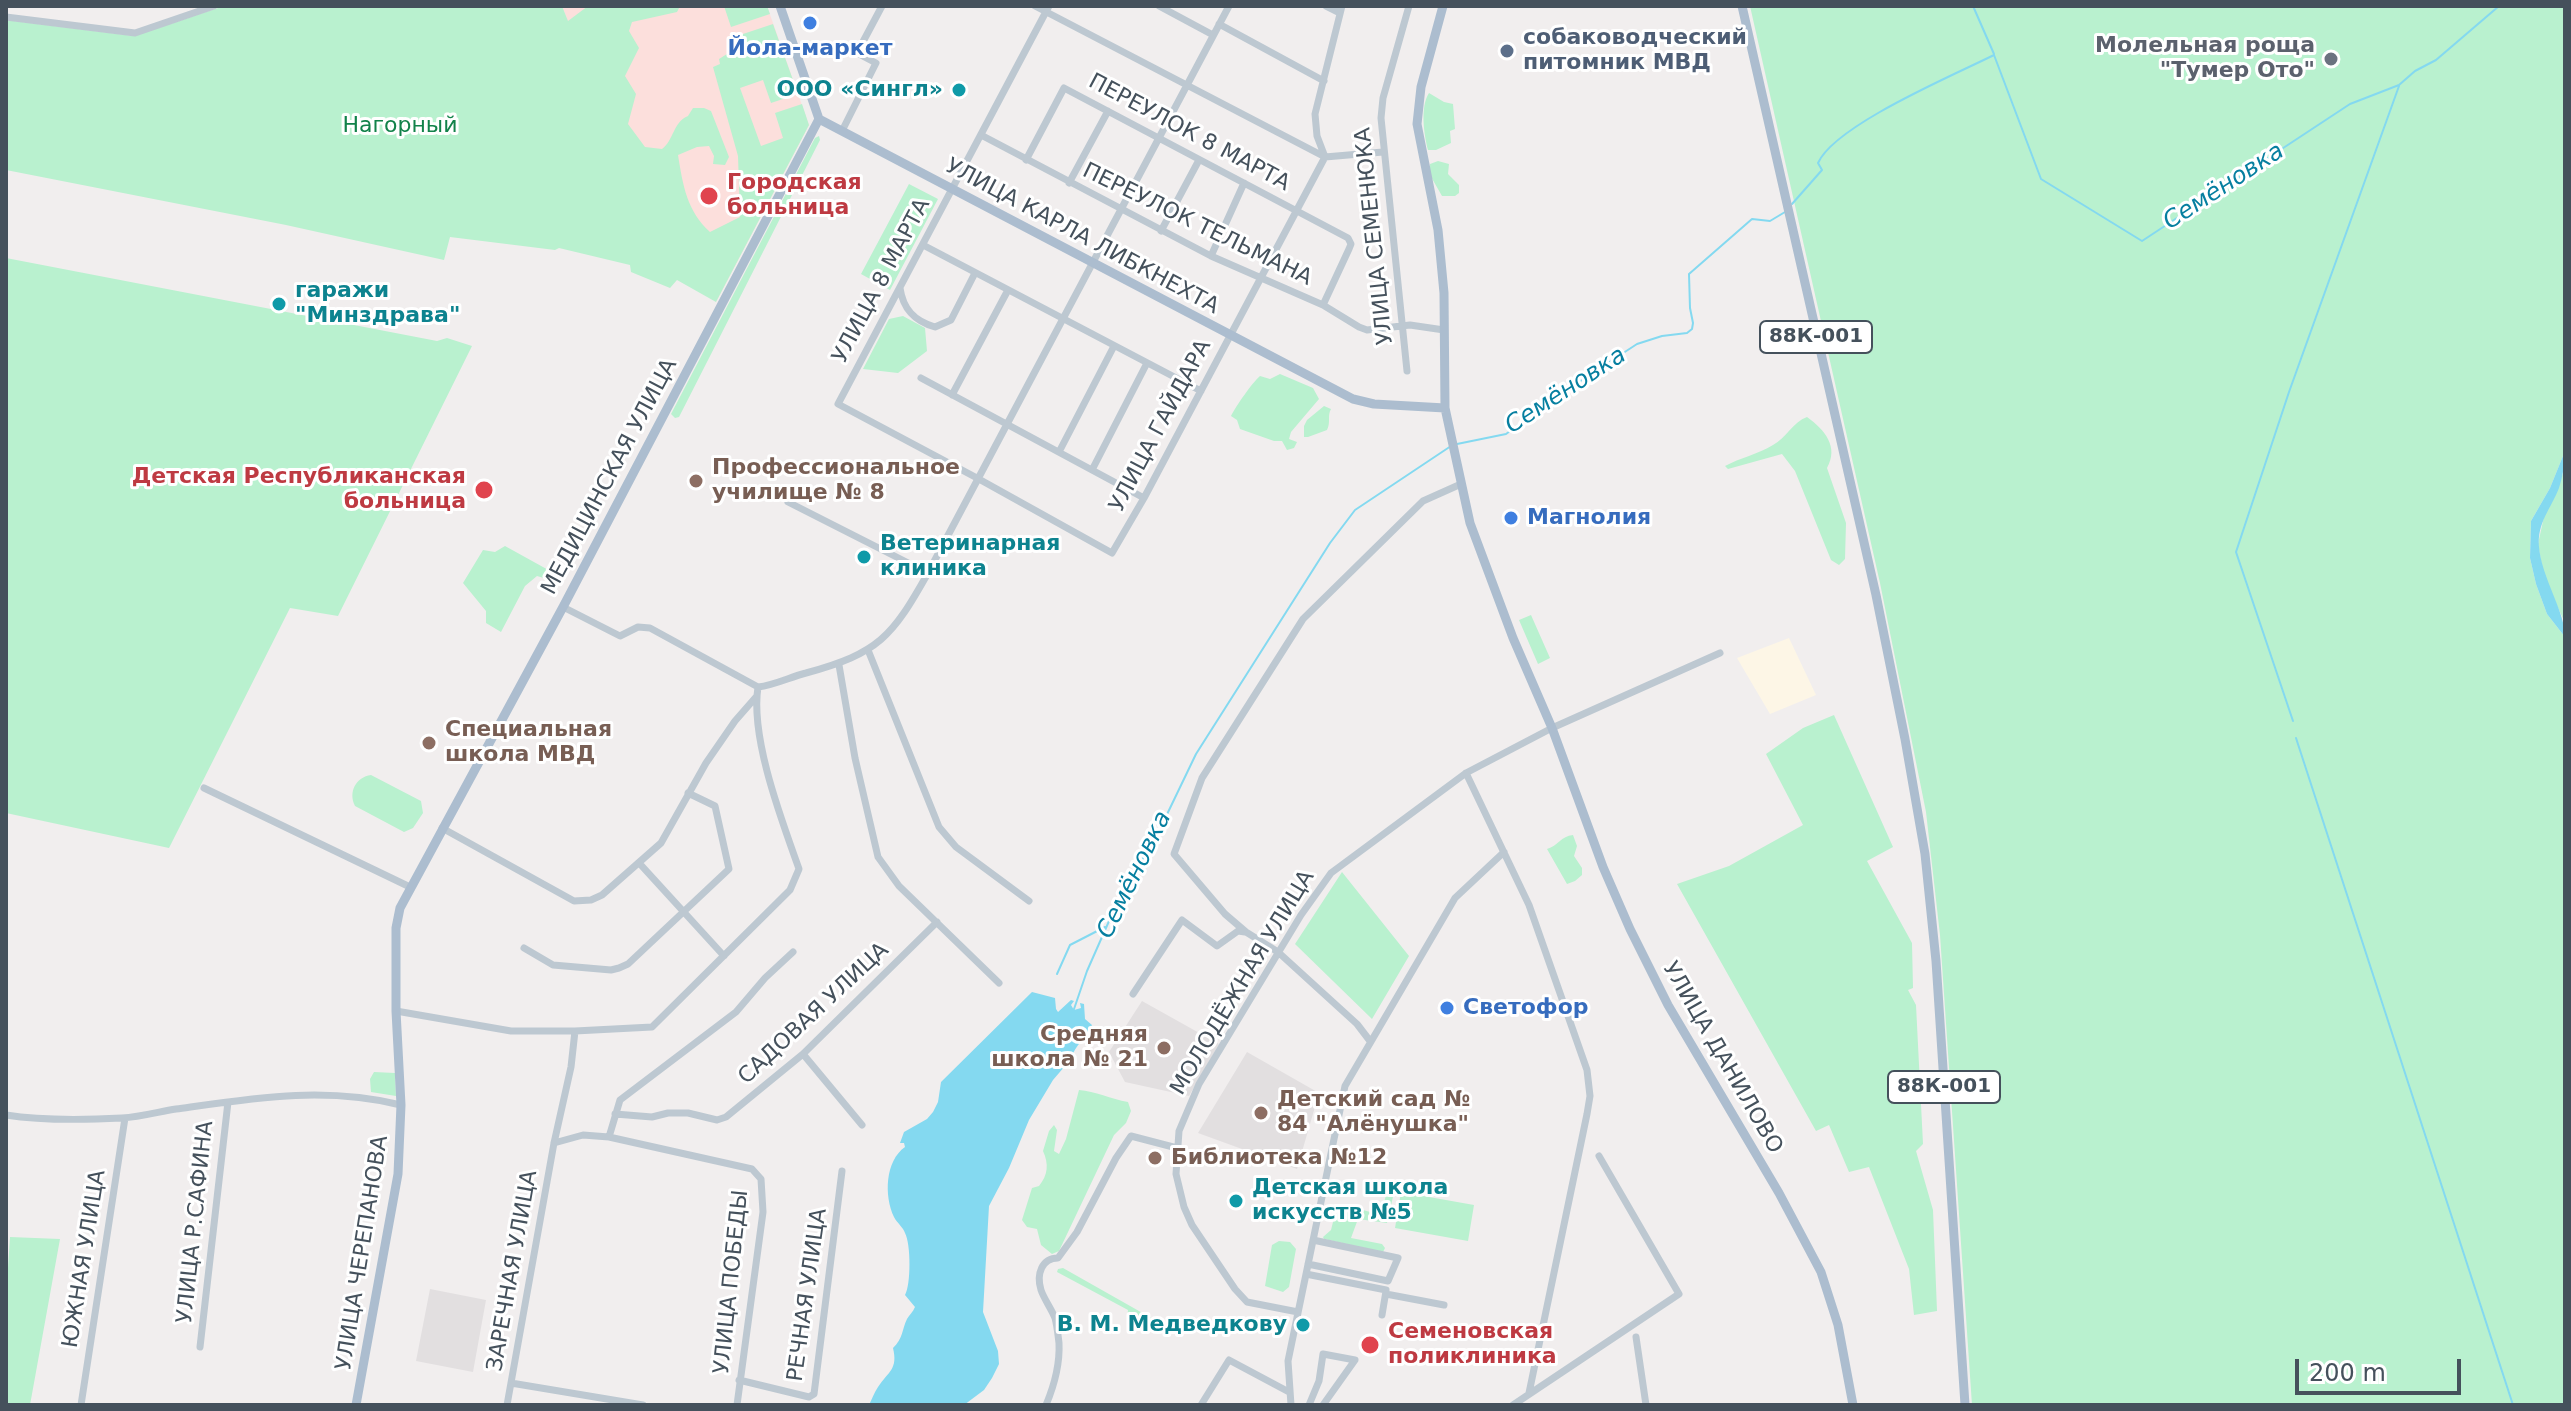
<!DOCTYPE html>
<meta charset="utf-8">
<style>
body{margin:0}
#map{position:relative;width:2571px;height:1411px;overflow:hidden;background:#f1eeee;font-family:"DejaVu Sans",sans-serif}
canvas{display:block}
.frame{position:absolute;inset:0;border:8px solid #45515c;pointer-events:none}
.scale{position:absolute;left:2295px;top:1359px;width:166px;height:36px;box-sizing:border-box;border:4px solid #45515c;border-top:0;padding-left:10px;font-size:24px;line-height:28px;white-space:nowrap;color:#45515c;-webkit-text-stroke:6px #fff;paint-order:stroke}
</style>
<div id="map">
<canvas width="2571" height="1411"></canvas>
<div class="frame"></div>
<div class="scale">200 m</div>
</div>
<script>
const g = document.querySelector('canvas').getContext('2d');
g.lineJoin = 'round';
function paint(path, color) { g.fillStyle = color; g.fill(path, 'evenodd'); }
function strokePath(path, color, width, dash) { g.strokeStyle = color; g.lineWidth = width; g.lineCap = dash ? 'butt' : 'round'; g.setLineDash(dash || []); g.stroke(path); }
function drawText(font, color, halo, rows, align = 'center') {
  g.font = font + ' "DejaVu Sans",sans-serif'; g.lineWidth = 6; g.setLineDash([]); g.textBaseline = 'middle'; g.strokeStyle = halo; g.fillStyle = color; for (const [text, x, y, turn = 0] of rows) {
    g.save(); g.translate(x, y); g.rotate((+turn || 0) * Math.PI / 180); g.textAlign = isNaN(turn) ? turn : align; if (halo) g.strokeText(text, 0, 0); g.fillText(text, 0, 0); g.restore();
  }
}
const commercial = new Path2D(`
 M1789 638 1816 695 1770 714 1737 658Z`);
const education = new Path2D(`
 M1142 1001 1219 1044 1189 1096 1125 1082 1109 1052Z
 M1247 1052 1319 1093 1297 1169 1198 1133Z
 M430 1289 486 1300 473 1372 416 1361Z`);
const medical = new Path2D(`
 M562 6H767L809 125 716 302 616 147Z`);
const green = new Path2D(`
 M224 6H562L568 21 588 6H680L677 12 632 22 629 31 639 48 625 76 636 94 628 124 645 147 662 149C674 140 673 122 688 116L693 108H704L711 111 729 157 725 165 713 164 714 156 709 146 697 147 678 155C683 186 687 211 710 232L740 217 738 156 713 67 720 64 719 59 735 49 731 38 773 24 798 94 771 103 763 80 740 88 761 146 783 138 775 113 802 104 809 125 716 302 677 280 670 288 631 272 630 265 559 248 555 250 450 237 444 260 286 225 6 170V20L134 36Z
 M724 6H767L770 14 731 27Z
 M1750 6H2565V451L2550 488 2531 521 2530 558 2536 584 2547 614 2565 637V1405H1972L1940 935 1926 812 1880 583Z
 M1429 93 1444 102 1453 104 1455 129 1450 131 1451 143 1436 150H1428C1424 134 1420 107 1429 93Z
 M819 136 820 140 679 417 675 418 671 414 815 138Z
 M1438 161 1449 164 1448 174 1459 185V193L1455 196H1442L1430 175V164Z
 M909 184 938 199 890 290 861 274Z
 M6 258 437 341 447 338 472 346 338 616 290 608 169 848 6 813Z
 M903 316 925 328 927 351 898 373 863 369 889 319Z
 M1280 374 1313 388 1319 399 1291 432 1289 439 1297 442 1294 448 1287 450 1282 441H1274L1240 429 1237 420 1231 416C1236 406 1252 383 1260 376L1270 379Z
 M1324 406 1331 409C1327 416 1331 422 1327 430L1308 437H1304V426L1307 420Z
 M1807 417C1825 430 1839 447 1827 468L1846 523 1845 559 1839 565 1831 560 1795 471 1782 454 1728 469 1725 466C1740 458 1758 454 1773 445 1786 438 1793 422 1807 417Z
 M2565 467V623L2544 577 2538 544 2545 512 2558 488Z
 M505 546 552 572 547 579 537 576 525 586 501 632 486 623V611L463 583 483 550 495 552Z
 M1531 615 1550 658 1538 664 1519 620Z
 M1834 715 1893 847 1867 861 1912 943 1913 988 1908 990 1916 1005 1923 1144 1916 1151 1933 1210 1937 1311 1914 1315 1909 1269 1869 1167 1849 1172 1829 1125 1816 1131 1677 884 1729 866 1803 825 1766 754 1803 728Z
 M371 775 421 801 423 813 413 828 404 832 355 806C348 792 356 777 371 775Z
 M1573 835 1577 846 1574 856 1582 868V875L1575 881 1567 884 1547 849C1558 846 1561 836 1573 835Z
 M1342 872 1409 956 1372 1019 1295 944Z
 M374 1072 395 1073 396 1096 371 1092 370 1079Z
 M1079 1090C1095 1091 1111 1099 1128 1102L1131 1111 1126 1123 1114 1135 1059 1251 1052 1254 1041 1245 1037 1229 1027 1227 1022 1220 1032 1188 1039 1186C1048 1175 1049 1164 1043 1151L1049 1131 1054 1125 1057 1130 1054 1151 1059 1154 1066 1139Z
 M1392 1186 1395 1188 1387 1223 1358 1219 1351 1238 1382 1244 1385 1248 1383 1252 1324 1239 1323 1237 1331 1230 1335 1214 1341 1215 1335 1207 1339 1205 1355 1212 1356 1217 1363 1210 1381 1215 1388 1187Z
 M1401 1192 1474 1205 1468 1241 1395 1228Z
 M10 1237 60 1239 30 1405H6V1299Z
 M1279 1241 1290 1242 1296 1249 1289 1287 1283 1292 1265 1286 1272 1245Z
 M1063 1268 1169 1328 1166 1331 1158 1328 1152 1330 1127 1319 1128 1310 1057 1272 1058 1269Z`);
const water = new Path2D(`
 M2565 451C2565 463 2563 476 2559 488 2551 509 2537 522 2539 547 2542 579 2565 611 2565 637L2547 614 2536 584 2530 558 2531 521 2550 488Z
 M1032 992 1055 998 1056 1009 1058 1012 1071 1000 1074 1001 1071 1005 1074 1010 1081 1008 1080 1003 1084 1004 1085 1019 1092 1025C1086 1038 1075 1045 1071 1059L1053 1080 1029 1120 1009 1168 989 1206 983 1312 998 1351 999 1364 992 1378 984 1390 964 1405H869C872 1399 874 1393 878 1387 889 1371 898 1369 893 1348 903 1339 902 1329 907 1319 909 1315 913 1312 915 1307L905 1295C911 1285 911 1244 905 1233 903 1227 897 1223 894 1217 884 1196 885 1161 905 1147L904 1143H900L904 1132 927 1119 933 1112 938 1102 941 1082Z`);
const stream = new Path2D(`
 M1973 6 1994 54
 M1792 204 1822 170 1818 163C1835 125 1954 75 1994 55L2041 179 2142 241 2350 104 2399 85 2415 71 2436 60 2499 6
 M1457 444 1506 434 1556 397 1637 344 1662 336 1687 333 1692 329 1693 323 1690 308 1689 274 1752 219 1770 221 1785 212
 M2293 721 2236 552 2289 392 2399 86
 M2296 738 2513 1405
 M1057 974 1070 945 1105 927
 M1073 1012 1087 971 1117 903 1159 831 1196 754 1330 543 1355 510 1451 446`);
const minor = new Path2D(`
 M1035 6 1325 157 1383 152
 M1049 6 838 404 977 478 1112 553 1144 498 1325 157 1317 136 1315 114 1342 6
 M1159 6 1213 35
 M1326 6 1340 13
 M6 17 135 33 214 6
 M1219 24 1324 81
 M842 131 876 63 857 53 882 6
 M981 135 1211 256 1323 305 1359 327 1367 330 1410 325 1444 330
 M1026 160 1064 88 1348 238 1351 244 1349 249 1323 305
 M1069 183 1108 111
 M1161 231 1199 160
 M923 245 1201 391
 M1211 256 1244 183
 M900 288C903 309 914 321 935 327L951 320 975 273
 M1407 371 1381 118 1383 98 1409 6
 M921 378 1144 498
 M952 395 1008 290
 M1059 452 1114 346
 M1092 470 1147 363
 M788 502 928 573
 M563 607 620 636 638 627 650 628 758 687C775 685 790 677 806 673 879 653 892 637 928 573L1229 6
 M868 650 939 827 956 847 1029 901
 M839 665 855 758 878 857 899 886 999 983
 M1466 773 1529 905 1587 1070 1590 1096 1587 1114 1529 1393
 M204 788 410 887
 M442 828 574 901 591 900 602 895 661 843 706 763 735 721 756 697
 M640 864 724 956
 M524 948 553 965 611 970 619 968 628 964 729 869 715 806 688 793
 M1133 994 1182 920 1217 946 1238 931 1245 932
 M396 1011 511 1031H575L652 1027 790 890 799 869C782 821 750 738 758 687
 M1370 1041 1357 1024 1278 952 1246 932 1225 914 1174 854 1202 778 1303 619 1423 501 1461 484
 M803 1054 862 1125
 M615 1114 652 1117 668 1113H688L717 1120 726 1117 803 1054 937 922
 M6 1115C44 1121 84 1120 122 1118 140 1117 158 1112 176 1109 254 1098 324 1086 401 1105
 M609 1137 620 1100 736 1012 765 978 793 952
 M554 1143 583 1135 609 1137 752 1169 761 1179 763 1212 737 1405
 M1308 1264 1388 1281 1398 1258 1313 1240
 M1306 1274 1386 1290
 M1386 1294 1444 1305
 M1298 1312 1247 1302 1235 1289 1192 1225 1184 1207 1176 1174 1179 1131 1199 1084 1301 915 1331 873 1466 773 1552 728 1720 653
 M1382 1315 1386 1291
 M1636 1337 1646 1405
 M200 1347 228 1102
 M739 1380 809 1397 814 1394 842 1171
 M511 1383 643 1405
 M81 1405 125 1118
 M507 1405 554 1143 571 1067 575 1031
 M1046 1405C1054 1386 1060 1364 1059 1343 1058 1335 1057 1325 1055 1318 1051 1308 1044 1299 1041 1290 1036 1274 1042 1258 1058 1258L1077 1232 1116 1158 1131 1136 1177 1148
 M1201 1405 1229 1360 1289 1392
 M1291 1405 1288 1361 1345 1086 1455 898 1504 852
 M1309 1405 1319 1381 1323 1354 1355 1360 1323 1405
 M1513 1405 1679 1294 1599 1156`);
const major = new Path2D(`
 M780 6 819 119 1353 399 1374 404 1445 408
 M1443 6 1421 87 1417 124 1438 230 1444 293 1445 408 1470 523 1513 638 1552 728 1603 867 1630 929 1668 1005 1779 1193 1821 1272 1838 1325 1853 1405
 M1742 6 1876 595 1905 739 1925 854 1936 961 1965 1405
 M356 1405 398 1174 401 1105 396 1011V928L400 908 563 607 819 119`);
const markers = [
 [810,23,8,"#3f7fe0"],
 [1507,51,8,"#5c6f8a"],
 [2331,59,8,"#6b7280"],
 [959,90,8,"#0f9aa8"],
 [709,196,10,"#e0444e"],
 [279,304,8,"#0f9aa8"],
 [696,481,8,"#8d6e63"],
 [484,490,10,"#e0444e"],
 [1511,518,8,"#3f7fe0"],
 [864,557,8,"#0f9aa8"],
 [429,743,8,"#8d6e63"],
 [1447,1008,8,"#3f7fe0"],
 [1164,1048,8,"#8d6e63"],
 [1261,1113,8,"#8d6e63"],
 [1155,1158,8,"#8d6e63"],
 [1236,1201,8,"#0f9aa8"],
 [1303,1325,8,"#0f9aa8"],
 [1370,1345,10,"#e0444e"]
];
const shields = [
 [1816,337,112],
 [1944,1087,112]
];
const shieldNames = [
 ["88К-001",1816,337],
 ["88К-001",1944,1087]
];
const serviceNames = [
 ["собаководческий",1523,38],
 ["питомник МВД",1523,63]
];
const worshipNames = [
 ["Молельная роща",2315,46],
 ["\"Тумер Ото\"",2315,71]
];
const shopNames = [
 ["Йола-маркет",810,49,"center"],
 ["Магнолия",1527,518],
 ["Светофор",1463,1008]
];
const cultureNames = [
 ["ООО «Сингл»",943,90,"right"],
 ["гаражи",295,291],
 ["\"Минздрава\"",295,316],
 ["Ветеринарная",880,544],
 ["клиника",880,569],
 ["Детская школа",1252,1188],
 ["искусств №5",1252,1213],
 ["В. М. Медведкову",1287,1325,"right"]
];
const parkNames = [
 ["Нагорный",400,126]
];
const streetNames = [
 ["ПЕРЕУЛОК 8 МАРТА",1189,133,28],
 ["ПЕРЕУЛОК ТЕЛЬМАНА",1197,225,26],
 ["УЛИЦА СЕМЕНЮКА",1375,236,-96],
 ["УЛИЦА КАРЛА ЛИБКНЕХТА",1082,237,28],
 ["УЛИЦА 8 МАРТА",882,281,-62],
 ["УЛИЦА ГАЙДАРА",1161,426,-62],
 ["МЕДИЦИНСКАЯ УЛИЦА",610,477,-62],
 ["МОЛОДЁЖНАЯ УЛИЦА",1243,983,-59],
 ["САДОВАЯ УЛИЦА",814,1014,-43],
 ["УЛИЦА ДАНИЛОВО",1722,1058,60],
 ["УЛИЦА Р.САФИНА",196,1222,-84],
 ["УЛИЦА ЧЕРЕПАНОВА",363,1253,-81],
 ["ЮЖНАЯ УЛИЦА",85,1259,-81],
 ["ЗАРЕЧНАЯ УЛИЦА",513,1271,-80],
 ["УЛИЦА ПОБЕДЫ",732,1282,-84],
 ["РЕЧНАЯ УЛИЦА",808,1295,-82]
];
const healthNames = [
 ["Городская",727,183],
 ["больница",727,208],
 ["Детская Республиканская",466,477,"right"],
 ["больница",466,502,"right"],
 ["Семеновская",1388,1332],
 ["поликлиника",1388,1357]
];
const educationNames = [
 ["Профессиональное",712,468],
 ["училище № 8",712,493],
 ["Специальная",445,730],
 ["школа МВД",445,755],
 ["Средняя",1148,1035,"right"],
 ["школа № 21",1148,1060,"right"],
 ["Детский сад №",1277,1100],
 ["84 \"Алёнушка\"",1277,1125],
 ["Библиотека №12",1171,1158]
];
const waterNames = [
 ["Семёновка",2224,187,-33],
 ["Семёновка",1566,391,-33],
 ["Семёновка",1135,875,-64]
];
paint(commercial, '#fdf6e6');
paint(education, '#e2dfe0');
paint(medical, '#fcdfdc');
paint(green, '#b9f1cf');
paint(water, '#84d9f0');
strokePath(stream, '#84d9f0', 2);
strokePath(minor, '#bdc8d1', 7);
strokePath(major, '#acbdcf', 9);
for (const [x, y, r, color] of markers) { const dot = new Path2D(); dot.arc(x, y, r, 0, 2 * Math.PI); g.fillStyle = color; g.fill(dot); strokePath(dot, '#fff', 3); }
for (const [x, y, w] of shields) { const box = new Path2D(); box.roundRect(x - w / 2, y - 16, w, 32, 6); g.fillStyle = '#fff'; g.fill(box); strokePath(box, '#45515c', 2); }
drawText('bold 20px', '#45515c', null, shieldNames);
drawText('bold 22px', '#4e5e75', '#fff', serviceNames, 'left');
drawText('bold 22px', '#5b616d', '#fff', worshipNames, 'right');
drawText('bold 22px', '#366cbe', '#fff', shopNames, 'left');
drawText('bold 22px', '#0d838f', '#fff', cultureNames, 'left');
drawText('22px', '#12824a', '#fff', parkNames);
drawText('22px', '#45515c', '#fff', streetNames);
drawText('bold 22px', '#be3a42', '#fff', healthNames, 'left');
drawText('bold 22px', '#785e54', '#fff', educationNames, 'left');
drawText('italic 24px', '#067fa0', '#fff', waterNames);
</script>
